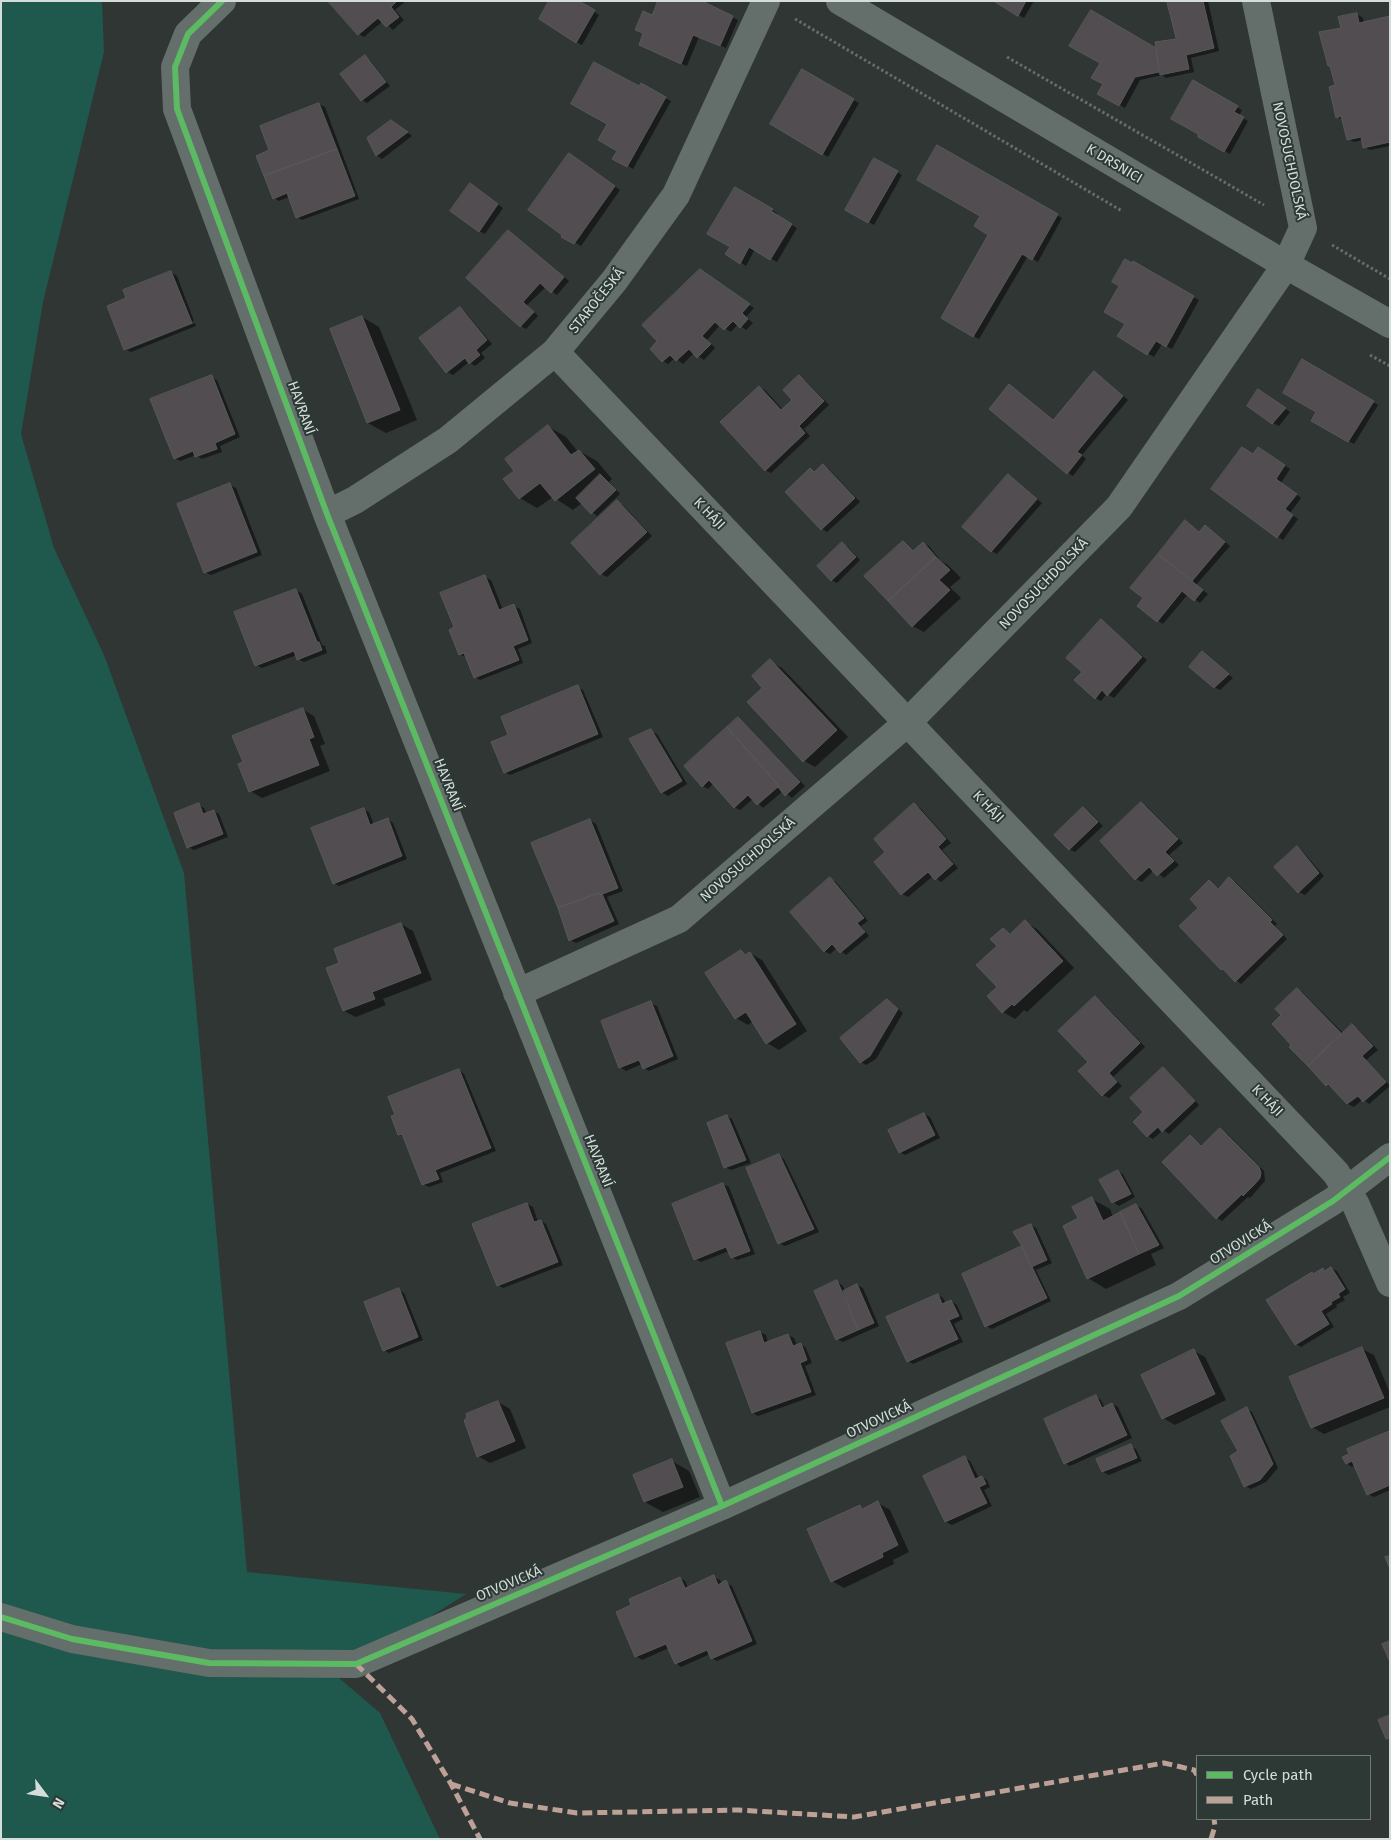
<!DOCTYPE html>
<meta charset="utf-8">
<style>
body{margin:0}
#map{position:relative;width:1391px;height:1840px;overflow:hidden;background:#2f3634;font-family:"Fira Sans",sans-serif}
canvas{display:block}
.frame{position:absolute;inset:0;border:2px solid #d5dddb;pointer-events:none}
.legend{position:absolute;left:1196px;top:1755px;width:175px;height:65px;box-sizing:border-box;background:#2c3935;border:1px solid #707b77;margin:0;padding:6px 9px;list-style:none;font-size:15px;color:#d5dddb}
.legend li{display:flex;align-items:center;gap:10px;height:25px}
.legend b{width:25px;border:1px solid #707b77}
.north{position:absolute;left:20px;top:1770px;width:50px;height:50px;-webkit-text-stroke:4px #2c3935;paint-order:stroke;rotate:121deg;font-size:14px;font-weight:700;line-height:20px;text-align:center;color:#d5dddb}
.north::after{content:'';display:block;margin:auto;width:18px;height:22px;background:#d5dddb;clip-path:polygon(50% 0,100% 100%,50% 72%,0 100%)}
</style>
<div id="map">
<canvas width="1391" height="1840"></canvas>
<div class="frame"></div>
<ul class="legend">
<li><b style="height:6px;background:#5cba63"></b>Cycle path</li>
<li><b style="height:6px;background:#bda197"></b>Path</li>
</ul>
<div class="north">N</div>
</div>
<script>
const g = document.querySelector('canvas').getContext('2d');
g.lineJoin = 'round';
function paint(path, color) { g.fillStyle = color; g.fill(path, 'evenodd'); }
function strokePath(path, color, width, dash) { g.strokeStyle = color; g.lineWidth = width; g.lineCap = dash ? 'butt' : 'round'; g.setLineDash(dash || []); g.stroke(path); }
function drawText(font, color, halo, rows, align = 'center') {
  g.font = font + ' "Fira Sans",sans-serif'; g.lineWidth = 4; g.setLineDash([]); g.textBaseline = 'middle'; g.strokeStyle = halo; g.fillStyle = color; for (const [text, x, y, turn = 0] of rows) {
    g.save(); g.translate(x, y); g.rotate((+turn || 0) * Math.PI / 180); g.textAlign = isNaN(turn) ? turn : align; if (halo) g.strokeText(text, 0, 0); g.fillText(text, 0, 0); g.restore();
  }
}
const green = new Path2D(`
 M1 1H102L104 52 43 302 21 434 54 548 104 655 184 873 247 1572 466 1594 356 1664 209 1663 1 1617Z
 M1 1630 338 1677 380 1713 440 1839H1Z`);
const shadow = new Path2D(`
 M330 1H406L395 10 404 20 393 30 383 21 364 37 359 34Z
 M577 1 599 15 582 45 576 42Z
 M699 1 738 20 726 48 699 37 687 66 646 48 645 34 652 16Z
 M996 1H1034L1024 18Z
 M1168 1H1208L1219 51 1191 58 1194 72 1166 78 1162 75 1140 80 1125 108 1099 93 1157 50 1177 40Z
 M1357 14 1363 18 1364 23 1390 17V146L1370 150 1365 147 1363 140 1354 142 1348 139 1343 120 1337 117 1336 86 1342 29Z
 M365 57 370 60 390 86 367 103 362 100Z
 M802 71 859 103 828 157 772 123Z
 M1193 82 1242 110 1239 116 1248 121 1230 154 1199 136Z
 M641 85 671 101 633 169 614 158 618 151Z
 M319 104 325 107 359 199 302 220 297 217 289 197 279 201 274 198 271 151Z
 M397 124 412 136 382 159 377 156 369 138Z
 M938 146 1062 218 1038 262 1028 256 979 339 942 318 990 235 981 215Z
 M575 158 620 190 581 246 563 236Z
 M875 159 902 175 874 225 846 209Z
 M476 188 503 208 485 234 479 231Z
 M736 188 777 213 776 215 797 228 777 262 755 249 746 266 727 254 731 247Z
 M514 235 569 281 557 295 546 287 527 305 538 316 526 329 521 326Z
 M1134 263 1199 300 1172 349 1162 344 1154 357 1118 336 1127 323Z
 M171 272 177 276 194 321 127 347V350L195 323 196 326 131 352 125 349 128 299Z
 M706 274 754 308 746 317 753 323 746 330 738 324 731 332 720 325 707 340 715 348 704 360 694 353 683 364 675 358 668 364 663 361Z
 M460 309 465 312 492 344 481 353 485 358 475 366 469 362 453 375 447 372Z
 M362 317 379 327 417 420 386 433 368 423 332 329Z
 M1303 361 1378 405 1354 444 1312 420 1318 411Z
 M1100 376 1128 400 1082 455 1086 459 1073 476 1068 473 1054 421Z
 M212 377 217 380 240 437 220 446 222 452 202 459 196 455 180 461 175 458Z
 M799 377 805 380 829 405 804 429 810 436 771 473 765 470 759 387 765 390 783 410 793 400Z
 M1263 393 1290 412 1279 426 1273 423Z
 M549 427 566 437 578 452 579 451 597 461 612 479 609 482 620 494 597 516 582 503 573 510 553 497 537 508 520 498Z
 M1263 452 1290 469 1281 483 1301 498 1290 513 1298 519 1283 540 1278 537 1253 455Z
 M823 465 828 468 860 502 827 532 822 529 810 470 815 473Z
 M1013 479 1042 503 997 554 991 551Z
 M230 485 236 488 262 555 211 575 205 572Z
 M617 502 623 505 652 536 607 577 601 574 573 543Z
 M1186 522 1200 532 1205 526 1230 546 1196 585 1208 594 1200 603 1188 594 1163 624 1158 621 1145 598 1132 588Z
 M903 542 914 552 923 543 929 546 941 561 948 565 961 578 950 587 961 598 924 632 912 626Z
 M842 544 848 547 860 560 837 583 831 580Z
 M485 577 491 580 503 610 514 606 520 609 532 643 518 649 523 663 480 680 475 677 467 657 460 655 456 628Z
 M296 590 302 594 322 645 325 646 327 653 304 662 298 659 297 655 262 668 256 665Z
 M1101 620 1147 660 1114 698 1107 694 1101 701 1095 698 1083 672Z
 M1202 652 1233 678 1220 690 1214 687Z
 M770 661 782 668 848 737 815 767 803 760 764 688Z
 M577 687 583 690 603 737 510 775 505 772 510 736Z
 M302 709 314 716 325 744 320 746 330 771 262 798 250 791 244 763Z
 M738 719 743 722 805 786 792 798 783 791 763 808 753 799 740 810 734 807 713 784 708 789 703 786Z
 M651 731 657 734 687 784 668 796 662 792 631 740Z
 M1142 804 1147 807 1183 843 1169 855 1179 865 1164 878 1154 870 1142 882 1136 879Z
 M199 805 204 808 207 814 214 811 219 814 228 837 194 850 188 847Z
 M914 805 920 808 951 843 942 850 958 868 941 882 933 876 908 897 902 894 887 852Z
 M363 809 369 812 374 825 388 819 393 823 407 859 339 886 334 883Z
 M1083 809 1089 812 1103 826 1075 852 1069 849Z
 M590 820 596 824 623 891 607 897 619 924 576 943 570 940Z
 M1297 847 1302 851 1324 876 1305 895 1299 892Z
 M830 879 836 882 868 921 861 926 869 936 846 955 837 948 830 954 824 951Z
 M1230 879 1235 882 1277 924 1275 926 1287 939 1241 984 1222 969 1200 908 1210 882 1219 889Z
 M1025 922 1037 929 1074 968 1027 1012 1024 1010 1015 1019 1003 1012 998 987 999 946 1003 929 1012 934Z
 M401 924 413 931 432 980 383 999 386 1005 356 1017 344 1011 328 969 341 964Z
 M741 952 747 955 750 953 762 960 807 1031 779 1050 767 1043 753 1021 748 1025 736 1018Z
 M1297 989 1302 992 1344 1034 1353 1026 1358 1029 1378 1050 1366 1060 1390 1086 1369 1104 1363 1099 1354 1107 1348 1104 1333 1088 1327 1085 1291 1047 1293 1046 1283 1015Z
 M1095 998 1101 1001 1145 1047 1113 1077 1122 1086 1109 1098 1103 1095 1090 1062Z
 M888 1000 903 1013 876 1059 866 1065 861 1062Z
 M651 1003 657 1006 678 1059 649 1071 644 1068 642 1064 626 1071 620 1067Z
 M1163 1069 1168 1072 1199 1105 1169 1134 1163 1130 1153 1139 1148 1136 1145 1112Z
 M459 1070 464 1074 496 1151 440 1173 443 1182 429 1187 423 1184 405 1138 399 1134Z
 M924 1114 930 1117 940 1138 905 1155 900 1152Z
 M727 1116 732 1119 751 1163 731 1170 725 1167Z
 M1221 1130 1226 1133 1264 1171 1265 1181 1250 1198 1248 1197 1222 1221 1217 1218 1190 1136 1203 1147Z
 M779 1156 784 1159 819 1232 785 1246 779 1243Z
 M1118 1171 1123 1174 1135 1197 1119 1206 1113 1202 1101 1181Z
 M723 1184 729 1187 755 1254 737 1260 732 1257 729 1251 701 1262 695 1259Z
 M1092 1199 1110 1209 1113 1217 1136 1205 1142 1209 1164 1248 1151 1254 1156 1265 1106 1289 1088 1278 1079 1218Z
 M527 1204 533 1207 538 1222 541 1221 546 1224 563 1265 503 1288 498 1285Z
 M1031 1225 1036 1228 1052 1263 1036 1270 1051 1301 992 1329 986 1326 1024 1247Z
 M1331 1268 1337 1271 1350 1293 1343 1297 1345 1300 1336 1305 1337 1307 1326 1314 1334 1327 1301 1347 1296 1344 1312 1273 1315 1275 1323 1270 1326 1272Z
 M837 1282 842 1285 846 1291 857 1285 863 1288 879 1326 843 1342 837 1339Z
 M399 1290 404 1293 423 1340 389 1353 384 1350Z
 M938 1295 943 1298 946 1304 951 1301 957 1305 963 1319 954 1324 963 1342 913 1364 908 1361Z
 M760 1332 766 1335 768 1343 788 1335 794 1338 797 1346 801 1344 806 1348 812 1363 805 1366 816 1395 758 1416 753 1413Z
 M1362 1349 1374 1355 1390 1393V1407L1324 1434 1312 1427Z
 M1194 1351 1205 1357 1226 1400 1175 1425 1163 1418Z
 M1096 1397 1101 1400 1105 1408 1112 1404 1118 1407 1132 1438 1070 1466 1065 1463Z
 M498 1402 510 1409 526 1448 490 1463 478 1456Z
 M1247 1409 1252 1412 1278 1468 1266 1482 1251 1489 1245 1486Z
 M1390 1432V1490L1374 1497 1368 1494 1355 1465 1352 1467 1346 1463Z
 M1130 1446 1136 1449 1142 1461 1109 1475 1103 1472 1098 1459Z
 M965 1458 970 1461 979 1478 982 1477 987 1480 990 1487 984 1490 992 1506 952 1525 946 1522 925 1477Z
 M672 1461 689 1471 700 1497 663 1512 645 1502 635 1476Z
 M878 1503 890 1510 909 1552 893 1560 894 1564 844 1588 832 1581 859 1506 864 1509Z
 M714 1577 720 1580 722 1585 726 1583 732 1586 757 1644 717 1661 712 1658 710 1654 681 1667 676 1663 669 1648 642 1660 636 1656 680 1578 685 1581 688 1588Z`);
const building = new Path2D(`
 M328 1H397L391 7 399 17 386 27 378 18 358 35Z
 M549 1H579L595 10 576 43 539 19Z
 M658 1H702L733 16 720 46 693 35 681 64 639 45 643 33 635 30 643 11 652 15Z
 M994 1H1026L1018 16Z
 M1167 1H1203L1214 48 1186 55 1189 69 1160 75 1155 42 1176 39Z
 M1091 10 1156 48 1159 72 1135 77 1119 106 1097 94 1103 84 1091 78 1100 63 1069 46Z
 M1357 13 1359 23 1390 16V142L1363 148 1361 137 1347 140 1341 116 1336 118 1329 87 1335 85 1330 66H1328L1319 32 1341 28 1338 17Z
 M365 55 386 82 361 101 340 74Z
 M594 62 639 86 641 83 666 97 627 167 612 159 617 151 598 140 607 124 571 104Z
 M802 69 854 99 822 155 770 124Z
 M1193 80 1238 106 1234 112 1244 117 1224 152 1198 137V134L1171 119Z
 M319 103 337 149 264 176 256 156 269 150 260 126Z
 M391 120 408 132 376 156 367 138Z
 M937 145 1058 214 1032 260 1022 254 973 337 941 318 988 235 974 226 980 216 917 180Z
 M337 149 355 196 296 218 287 193 273 199 264 176Z
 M569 153 615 186 574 244 561 237 562 235 528 210Z
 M874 158 898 171 868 223 845 210Z
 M470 183 498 204 479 232 450 211Z
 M735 187 773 209 771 211 792 224 770 260 749 247 740 264 725 254 730 247 707 234Z
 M508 230 564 277 551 293 540 283 523 302 534 312 520 327 466 278Z
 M1125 259 1132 263 1133 261 1194 296 1166 347 1156 341 1147 355 1117 336 1125 324 1104 312 1119 286 1112 282Z
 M700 269 750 304 742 313 748 319 740 328 733 321 724 330 715 322 702 336 711 344 697 358 689 349 676 361 670 355 662 362 650 349 657 341 642 325Z
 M171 271 192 323 124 350 107 306 126 298 123 290Z
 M460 307 487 340 476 350 480 355 469 364 465 358 446 373 419 338Z
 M362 316 400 410 367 423 330 329Z
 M1302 359 1374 401 1348 442 1311 421 1316 412 1283 393Z
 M1094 371 1123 396 1077 452 1082 455 1067 474 989 409 1009 384 1053 420Z
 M212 375 235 434 215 443 217 449 195 457 193 451 174 459 150 399Z
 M799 375 824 401 799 426 805 433 765 471 720 422 759 386 781 410 792 400 783 390Z
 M1258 389 1286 408 1272 424 1247 406Z
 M548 425 571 455 579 450 595 469 555 501 540 483 519 499 503 479 514 471 505 459Z
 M1242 447 1253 454 1258 447 1285 465 1276 479 1297 494 1285 509 1293 515 1277 538 1211 489Z
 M823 464 855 498 821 530 785 492 810 468 814 472Z
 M600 474 616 490 591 514 576 498Z
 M1008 474 1037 499 991 552 962 527Z
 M230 483 257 552 204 573 177 504Z
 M617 500 647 532 600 575 571 543Z
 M1185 520 1199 532 1205 525 1225 542 1192 581 1158 554Z
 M903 541 913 551 923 542 936 557 888 601 864 576Z
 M842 542 856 557 831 581 817 566Z
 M1158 554 1203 590 1194 601 1182 591 1157 622 1137 606 1143 598 1130 588Z
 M936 557 950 570 939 580 950 590 912 627 888 601Z
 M485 575 499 610 514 604 528 640 513 646 519 660 474 678 464 653 459 655 449 630 454 627 440 593Z
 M296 589 317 642H319L322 650 297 660 294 651 255 666 234 612Z
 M1101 619 1142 657 1107 696 1102 690 1095 699 1074 680 1082 672 1066 658Z
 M1202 651 1229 674 1214 688 1189 667Z
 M770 659 837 730 803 762 747 702 762 688 752 676Z
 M578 685 598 734 504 773 491 742 508 735 501 717Z
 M303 708 314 737 309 739 319 765 249 792 238 764 243 762 232 736Z
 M738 717 800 782 785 796 778 787 779 786 727 727Z
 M727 727 779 786 757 805 748 795 734 808 709 780 702 787 684 766Z
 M651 729 682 781 661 793 629 739Z
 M1141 802 1178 839 1165 852 1174 861 1157 876 1149 867 1135 880 1100 841Z
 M199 803 203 814 214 810 223 834 187 848 174 813Z
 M914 803 946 839 938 847 953 864 935 880 928 872 901 895 874 862 885 852 874 839Z
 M1083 807 1098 822 1069 850 1054 835Z
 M364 808 370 825 388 818 402 856 333 884 311 828Z
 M590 819 618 888 600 895 599 893 558 908 531 843Z
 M1297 846 1319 873 1298 893 1274 867Z
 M830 877 864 918 857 923 865 932 840 953 832 944 824 952 790 912Z
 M1229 877 1272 920 1270 922 1283 935 1235 982 1223 969 1221 970 1179 926 1198 908 1190 899 1209 880 1218 889Z
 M599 893 600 895 602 894 614 921 569 941 558 908Z
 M1025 920 1063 961 1014 1006 1012 1004 1002 1013 987 996 997 987 976 965 997 946 990 939 1003 928 1010 934Z
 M401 923 421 973 372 992 375 999 343 1011 326 968 339 963 334 949Z
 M741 950 745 955 750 952 796 1024 766 1044 746 1012 735 1019 705 973Z
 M1297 988 1342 1034 1308 1066 1289 1047 1291 1045 1272 1024 1281 1015 1275 1009Z
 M1095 996 1140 1043 1109 1073 1117 1082 1102 1096 1078 1071 1088 1062 1058 1031Z
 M887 999 898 1009 870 1056 860 1063 840 1038Z
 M651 1001 673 1056 643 1069 639 1060 619 1068 601 1021Z
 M1352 1024 1373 1046 1362 1056 1386 1082 1363 1102 1358 1096 1347 1104 1328 1084 1326 1086 1308 1066Z
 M1163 1067 1195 1101 1162 1132 1158 1127 1147 1137 1133 1122 1143 1112 1130 1098Z
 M459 1069 491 1148 435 1170 439 1179 422 1185 402 1134 398 1135 391 1116 395 1115 388 1097Z
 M924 1113 935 1135 899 1153 888 1130Z
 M727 1115 746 1160 724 1168 707 1123Z
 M1220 1128 1259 1167 1261 1173 1260 1178 1255 1184 1243 1196 1242 1194 1216 1219 1162 1162 1190 1135 1201 1146Z
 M779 1154 814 1229 778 1244 746 1168Z
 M1118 1170 1131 1194 1112 1203 1099 1180Z
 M723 1183 750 1251 731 1258 726 1247 694 1260 672 1204Z
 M1092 1197 1103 1221 1120 1212 1139 1254 1087 1279 1063 1226 1078 1218 1072 1207Z
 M527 1203 534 1222 541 1220 558 1262 497 1286 472 1224Z
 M1136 1204 1159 1245 1139 1254 1120 1212Z
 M1031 1224 1047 1260 1031 1267 1022 1246 1013 1232Z
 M1022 1246 1047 1298 985 1327 962 1274Z
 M1331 1267 1345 1289 1338 1294 1340 1297 1331 1302 1332 1304 1321 1311 1329 1324 1295 1345 1266 1300 1312 1272 1313 1274 1323 1268 1324 1271Z
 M837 1280 858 1330 836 1340 814 1291Z
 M857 1284 874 1323 858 1330 843 1291Z
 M399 1288 418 1337 383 1351 364 1302Z
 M938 1294 942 1304 951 1300 959 1316 949 1320 958 1339 907 1362 886 1317Z
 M760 1331 764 1343 788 1334 793 1346 801 1343 807 1360 800 1363 811 1392 752 1413 726 1343Z
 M1362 1347 1384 1398 1311 1428 1289 1377Z
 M1194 1349 1215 1394 1162 1419 1141 1375Z
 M1096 1395 1102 1408 1112 1403 1127 1435 1064 1464 1044 1419Z
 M498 1401 515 1441 477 1457 464 1420 467 1418 466 1414Z
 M1247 1407 1273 1464 1260 1480 1244 1487 1230 1456 1238 1451 1221 1421Z
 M1390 1431V1485L1367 1495 1352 1461 1346 1464 1342 1457 1349 1454 1347 1449Z
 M1131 1444 1137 1458 1102 1472 1096 1459Z
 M965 1456 975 1479 982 1476 986 1484 979 1487 987 1503 945 1522 923 1476Z
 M672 1459 683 1487 644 1502 633 1475Z
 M878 1501 898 1545 882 1553 883 1557 831 1582 807 1529 860 1505 862 1509Z
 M1390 1556V1569L1385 1557Z
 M714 1575 718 1585 726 1580 752 1641 711 1659 707 1650 675 1664 666 1644 635 1657 616 1612 631 1605 629 1599 680 1577 685 1588Z
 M1390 1641V1662L1382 1644Z
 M1390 1715V1738L1386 1739 1378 1720Z`);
const path = new Path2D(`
 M795 19 1122 211
 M1007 57 1264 205
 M1332 245 1390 279
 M1370 355 1390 366`);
const minor = new Path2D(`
 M222 1 188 34 175 67 177 109 327 514 722 1506
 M840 1 1286 265 1390 324
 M555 352 1336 1173 1356 1205 1390 1283
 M327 514 355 500 448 440 555 352 614 281 676 195 766 1
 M517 993 679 919 907 723 1119 507 1286 265 1303 228 1256 1
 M1 1617 72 1639 209 1663 356 1664 722 1506 1179 1296 1333 1201 1390 1157`);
const quiet = new Path2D(`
 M356 1664 412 1719 451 1784 480 1839
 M451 1784 510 1803 577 1813 738 1810 854 1817 1164 1763 1194 1770 1197 1775
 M1211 1839 1215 1826 1214 1819`);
const cycleway = new Path2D(`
 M222 1 188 34 175 67 177 109 327 514 722 1506
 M1 1617 72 1639 209 1663 356 1664 722 1506 1179 1296 1333 1201 1390 1157`);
const streetNames = [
 ["NOVOSUCHDOLSKÁ",1289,161,78],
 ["K DRSNICI",1114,164,31],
 ["STAROČESKÁ",597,301,-51],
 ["HAVRANÍ",301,408,70],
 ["K HÁJI",709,514,46],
 ["NOVOSUCHDOLSKÁ",1044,584,-46],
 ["HAVRANÍ",448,785,68],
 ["K HÁJI",988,807,46],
 ["NOVOSUCHDOLSKÁ",748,860,-41],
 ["K HÁJI",1267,1101,46],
 ["HAVRANÍ",598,1161,68],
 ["OTVOVICKÁ",1241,1243,-32],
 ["OTVOVICKÁ",879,1420,-25],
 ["OTVOVICKÁ",509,1584,-23]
];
paint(green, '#1f584c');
paint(shadow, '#0007');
paint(building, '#524d51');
strokePath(building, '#575958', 1);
strokePath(path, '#656e6c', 3, [2.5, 2.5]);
strokePath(minor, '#646e6b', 28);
strokePath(quiet, '#bda197', 5, [10, 5]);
strokePath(cycleway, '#5cba63', 6);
drawText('14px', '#d5dddb', '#2c3935', streetNames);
</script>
